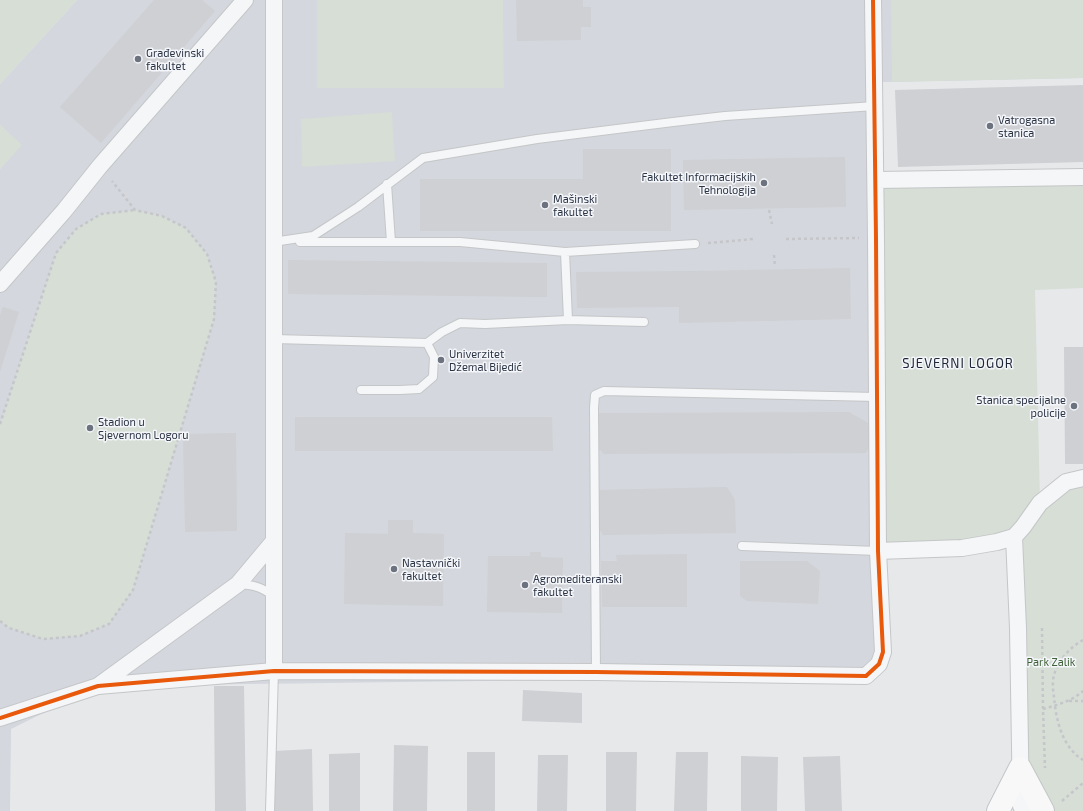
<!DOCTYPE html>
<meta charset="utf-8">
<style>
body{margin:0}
canvas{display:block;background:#e6e8ea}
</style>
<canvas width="1083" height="811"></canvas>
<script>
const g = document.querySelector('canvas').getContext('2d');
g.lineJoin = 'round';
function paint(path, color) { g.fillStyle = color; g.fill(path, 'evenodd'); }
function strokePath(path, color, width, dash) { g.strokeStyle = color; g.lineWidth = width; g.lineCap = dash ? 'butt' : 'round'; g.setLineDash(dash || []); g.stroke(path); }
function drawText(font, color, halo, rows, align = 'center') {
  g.font = font + ' "Exo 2",sans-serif'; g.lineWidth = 3; g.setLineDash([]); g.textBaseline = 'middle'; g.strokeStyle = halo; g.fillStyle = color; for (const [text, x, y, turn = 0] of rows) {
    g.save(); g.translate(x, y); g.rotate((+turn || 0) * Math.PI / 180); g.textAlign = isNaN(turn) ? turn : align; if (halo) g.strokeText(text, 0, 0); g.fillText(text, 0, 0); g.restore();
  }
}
const built = new Path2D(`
 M77 0H1083V78L882 82 883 652 866 676 98 686 11 729 10 811H0V169L21 145 0 125V84Z`);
const green = new Path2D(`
 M0 0H77L0 84Z
 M317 0H503L504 88H317Z
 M891 0H1083V78L892 82Z
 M392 112 395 161 302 167 301 119Z
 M0 125 22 145 0 169Z
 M1083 177V288L1035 290 1040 502 1083 478V811H1043L1020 768 1014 537 882 551 880 179Z
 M135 210 162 216 186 228 207 254 216 282 214 319 133 590 109 624 80 636 43 639 9 628 0 621V424L56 253 76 229 101 214Z`);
const building = new Path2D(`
 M154 0H202L215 11 101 143 60 107Z
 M516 0H583V7H591V27H581V40L517 41Z
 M1083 85V162L898 167 895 90Z
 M583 149H671V231H420V179H583Z
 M845 157 846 207 684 210 683 160Z
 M288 260 547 263V297L288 294Z
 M850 268 851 319 679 323V307L577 308 576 272 696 271Z
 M3 307 19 312 0 372V315Z
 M1064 347H1083V464H1065Z
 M849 412 868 423 871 443 866 453 604 454 598 448V413Z
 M295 417H552L553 451H295Z
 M236 433 237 531 185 532 183 434Z
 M727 487 735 500 736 533 603 535 596 524 595 490Z
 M388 520H413V533L444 534 443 606 344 604 345 533 388 534Z
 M530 552H541V557L563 558 562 613 487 612 488 556H530Z
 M687 554V607H602L601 561H617L616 555Z
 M740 561H807L820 571 818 604 747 601 740 596Z
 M214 686H244L246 811H215Z
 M523 690 582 693V723L522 721Z
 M394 745 428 746 427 811H393Z
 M312 749 313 811H275L274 751Z
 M467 752H495V811H467Z
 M606 752H637L636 811H606Z
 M676 752H708L707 811H674Z
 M360 753V811H329V754Z
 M538 755H568L567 811H537Z
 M741 756 778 757 777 811H741Z
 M840 756 842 811H805L803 757Z`);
const path = new Path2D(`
 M769 210 772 224
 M786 239 859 238
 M708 243 754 239
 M774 255 775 267
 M0 424 56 253 76 229 101 214 135 210
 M0 621 9 628 43 639 80 636 109 624 133 590 214 319 216 282 207 254 186 228 162 216 135 210 112 181
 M1042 628 1043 709 1045 768
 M1083 640C1070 647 1058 661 1054 675 1052 682 1053 690 1054 697 1056 720 1062 747 1083 760
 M1069 701H1083
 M1043 709C1057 705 1072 701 1083 691
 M1062 801 1083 783`);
const lane = new Path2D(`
 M387 184 391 242
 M273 242 313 236 358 207 423 158 537 139 673 122 725 116 875 106
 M300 242H460L565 252 695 244
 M565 252 568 320
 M274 339 427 343 442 332 460 323 485 324 568 320 644 322
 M361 390H400L419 389 433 377 434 357 427 343
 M742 546 878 551
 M238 584C254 585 261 587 274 596
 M596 672 594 408 595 395 604 391 877 397
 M270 811 274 671`);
const street = new Path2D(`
 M274 0V671
 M876 180 1083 177
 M0 284 64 211 100 166 245 0
 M1014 537 1018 628 1021 806 1024 811
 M878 551 962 548 997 542 1014 537 1023 527 1040 503 1066 482 1083 478
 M98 686 238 584 274 541
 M0 718 98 686 274 671 596 672 866 676 879 664 883 652 878 551 876 238 873 0`);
const secondary = new Path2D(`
 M1020 768 1043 811
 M998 811 1020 768`);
const cycleway = new Path2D(`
 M0 718 98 686 274 671 596 672 866 676 879 664 883 652 878 551 876 238 873 0`);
const markers = [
 [138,59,4,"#6c737f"],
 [990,126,4,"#6c737f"],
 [764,183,4,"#6c737f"],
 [545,205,4,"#6c737f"],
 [441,360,4,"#6c737f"],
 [1074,406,4,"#6c737f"],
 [90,428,4,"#6c737f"],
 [394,569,4,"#6c737f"],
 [525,585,4,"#6c737f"]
];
const poiNames = [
 ["Građevinski",146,53],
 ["fakultet",146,66],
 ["Vatrogasna",998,120],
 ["stanica",998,133],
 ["Fakultet Informacijskih",756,177,"right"],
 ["Tehnologija",756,190,"right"],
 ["Mašinski",553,199],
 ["fakultet",553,212],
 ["Univerzitet",449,354],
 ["Džemal Bijedić",449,367],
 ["Stanica specijalne",1066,400,"right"],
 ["policije",1066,413,"right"],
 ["Stadion u",98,422],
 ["Sjevernom Logoru",98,435],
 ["Nastavnički",402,563],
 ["fakultet",402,576],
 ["Agromediteranski",533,579],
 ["fakultet",533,592]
];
const parkNames = [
 ["Park Zalik",1051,662]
];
const quarterNames = [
 ["SJEVERNI LOGOR",958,364]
];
paint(built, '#d4d7dd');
paint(green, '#d6ded6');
paint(building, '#ced0d3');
strokePath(lane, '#c4c6c8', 10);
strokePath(street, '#c4c6c8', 18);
strokePath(secondary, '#c4c6c8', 24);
strokePath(path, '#c5c6ca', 2.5, [3, 3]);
strokePath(lane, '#f5f6f7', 8);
strokePath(street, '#f5f6f7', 16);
strokePath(secondary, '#f8f8f8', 22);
strokePath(cycleway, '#e8590c', 4);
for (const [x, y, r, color] of markers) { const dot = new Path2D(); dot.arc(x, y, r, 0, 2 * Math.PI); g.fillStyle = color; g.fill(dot); strokePath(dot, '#f4f6f9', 1.5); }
drawText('11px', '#2b3445', '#f4f6f9', poiNames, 'left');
drawText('11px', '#3f6138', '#f4f6f9', parkNames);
g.letterSpacing = '1px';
drawText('13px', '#1d2536', '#f4f6f9', quarterNames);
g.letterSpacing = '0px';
</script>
